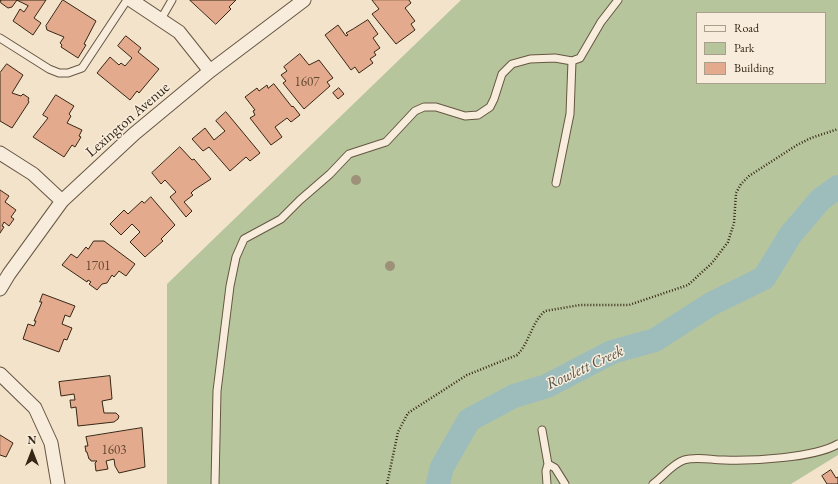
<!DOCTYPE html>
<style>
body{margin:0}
#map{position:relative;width:838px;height:484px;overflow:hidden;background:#f4e3cb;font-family:"EB Garamond",serif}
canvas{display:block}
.legend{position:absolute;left:696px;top:12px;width:130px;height:72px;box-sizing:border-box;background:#f8eddd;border:1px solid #aa9e8d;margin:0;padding:5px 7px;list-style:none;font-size:12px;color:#362714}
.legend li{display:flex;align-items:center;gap:8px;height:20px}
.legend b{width:20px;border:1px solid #aa9e8d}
.north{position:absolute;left:12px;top:432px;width:40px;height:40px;-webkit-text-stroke:3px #f8eddd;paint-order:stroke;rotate:0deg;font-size:11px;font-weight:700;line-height:16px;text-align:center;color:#362714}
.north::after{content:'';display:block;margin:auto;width:14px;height:18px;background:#362714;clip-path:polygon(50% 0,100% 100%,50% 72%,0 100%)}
</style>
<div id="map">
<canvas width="838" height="484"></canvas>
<ul class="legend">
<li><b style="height:5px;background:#f8eddd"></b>Road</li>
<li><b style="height:11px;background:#b6c59c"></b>Park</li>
<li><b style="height:11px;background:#e4aa8d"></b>Building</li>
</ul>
<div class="north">N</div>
</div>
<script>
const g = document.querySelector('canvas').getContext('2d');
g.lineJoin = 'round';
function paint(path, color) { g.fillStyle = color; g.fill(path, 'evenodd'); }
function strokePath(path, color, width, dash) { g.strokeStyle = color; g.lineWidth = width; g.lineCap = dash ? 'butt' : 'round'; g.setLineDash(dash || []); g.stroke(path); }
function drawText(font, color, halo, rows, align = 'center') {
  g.font = font + ' "EB Garamond",serif'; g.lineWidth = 3; g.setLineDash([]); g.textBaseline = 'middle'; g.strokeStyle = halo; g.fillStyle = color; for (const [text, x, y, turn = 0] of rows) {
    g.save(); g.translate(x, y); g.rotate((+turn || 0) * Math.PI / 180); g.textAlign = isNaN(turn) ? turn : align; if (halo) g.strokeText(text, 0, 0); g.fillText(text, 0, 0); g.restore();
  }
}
const green = new Path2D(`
 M461 0H838V455L791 484H167V284ZM697 13H825V83H697Z`);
const river = new Path2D(`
 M438 484 442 467 469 420 514 396 547 386 612 352 655 340 711 304 764 278 791 234 821 199 838 187`);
const building = new Path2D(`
 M1 0H17L12 7 8 8 1 3Z
 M17 0H46L34 18 41 23 33 35 13 21 20 9 24 12 28 6Z
 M63 0 96 21 84 44 86 45 78 58 61 47 62 45 60 43 64 37 47 30 46 26Z
 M190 0H236L229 7 231 9 216 24Z
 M409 0 411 3 405 8 415 21 411 24 415 30 396 44 372 14 379 9 372 0Z
 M368 20 378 34 373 38 380 48 374 52 376 55 370 59 373 63 359 73 355 67 351 70 325 35 338 25 346 36 348 35 346 33 353 29Z
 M126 36 141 48 138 52 159 69 139 93 137 91 130 100 97 73 110 57 119 65 121 63 125 66 132 58 118 46Z
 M300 54 309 65 319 60 333 78 327 82 330 86 304 109 283 83 286 81 281 75 287 71 284 67Z
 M7 64 23 75 12 93 21 96 23 94 29 98 28 100 29 102 12 128 0 121V73Z
 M274 84 292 107 293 106 300 115 291 122 287 118 275 127 282 137 271 145 250 118 255 115 253 111 255 110 245 97 257 88 259 91 267 85 268 88Z
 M339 88 344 94 338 99 333 93Z
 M56 95 74 106 69 114 71 116 67 123 82 130 79 136 81 137 75 147 72 145 64 157 33 137 48 118 43 115Z
 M226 112 260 153 250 161 246 157 230 171 209 147 203 151 192 139 205 128 214 140 225 131 216 121Z
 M180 147 192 160 194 159 211 179 194 190 191 193 193 195 184 202 192 211 186 217 170 197 176 192 165 180 161 184 152 173Z
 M0 190 9 196 5 202 16 210 11 217 14 219 9 226 4 222 2 226 4 227 0 233Z
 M151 197 175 225 161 239 163 241 145 257 130 242 140 232 132 224 121 235 110 224 124 210 128 214 142 201 144 203Z
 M94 241H104L135 264 126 276 119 271 114 277 112 275 107 283 102 284 97 290 89 284 91 282 88 280 87 282 62 265 71 254 77 258 86 247 88 249Z
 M43 294 75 306 70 317 65 315 62 324 72 328 67 340 64 339 59 352 23 339 28 324 34 326 36 321H34L42 302H40Z
 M110 376 112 399 102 401 104 413H116L119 416 118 419 114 422 78 426 76 407 71 408 70 400H75L74 394 61 396 59 382Z
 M142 428 145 467 119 473 115 466 114 459 106 461 108 469 96 471 95 463 97 461H91L90 459H89L87 452H86L85 446H88L86 437Z
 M0 435 13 443 6 457 0 455Z
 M831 470 836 478 838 477V484H827L822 476Z`);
const path = new Path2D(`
 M387 484 398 432 408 413 467 375 517 355C530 342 531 323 545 311L580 305H629L688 285 712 263 728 242 734 223 736 193 741 184 749 176 797 145 811 138 838 129`);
const lane = new Path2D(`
 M161 19 172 0
 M0 38 49 69 59 73H68L82 68 127 0
 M556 183 570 114 572 61
 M542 430 548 464
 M215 484 217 391 230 286 236 257 244 239 281 219 300 200 330 174 349 154 386 142 415 111 424 107H436L465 116 478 115 490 107 494 99 502 74 512 64 530 59 555 58 572 61 580 58 601 22 618 0
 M547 484 546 471 548 464 555 468 565 484
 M653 484C663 477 672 464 684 460 697 456 711 460 724 460 752 461 814 458 838 444`);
const street = new Path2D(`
 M131 0 179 32 210 71
 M0 153 33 174 62 201
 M0 289 9 274 62 201 134 134 210 71 304 0
 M0 374 35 408 51 443 58 484`);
const trees = [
 [356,180],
 [390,266]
];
const numberNames = [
 ["1607",307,82],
 ["1701",98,266],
 ["1603",114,450]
];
const streetNames = [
 ["Lexington Avenue",128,120,-41]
];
const waterNames = [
 ["Rowlett Creek",585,368,-25]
];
paint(green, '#b6c59c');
strokePath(river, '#9dbdbd', 24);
paint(building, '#e4aa8d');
strokePath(building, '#362714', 1);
strokePath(lane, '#665642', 9);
strokePath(street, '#665642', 15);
strokePath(path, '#362714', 2.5, [1, 2]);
strokePath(lane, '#f8eddd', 7);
strokePath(street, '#f8eddd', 13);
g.fillStyle = '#9d9179';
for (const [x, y] of trees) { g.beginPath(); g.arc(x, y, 5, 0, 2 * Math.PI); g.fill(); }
drawText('13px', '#624832', null, numberNames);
drawText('15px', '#362714', '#f8eddd', streetNames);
drawText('italic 16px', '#555447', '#f8eddd', waterNames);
</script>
